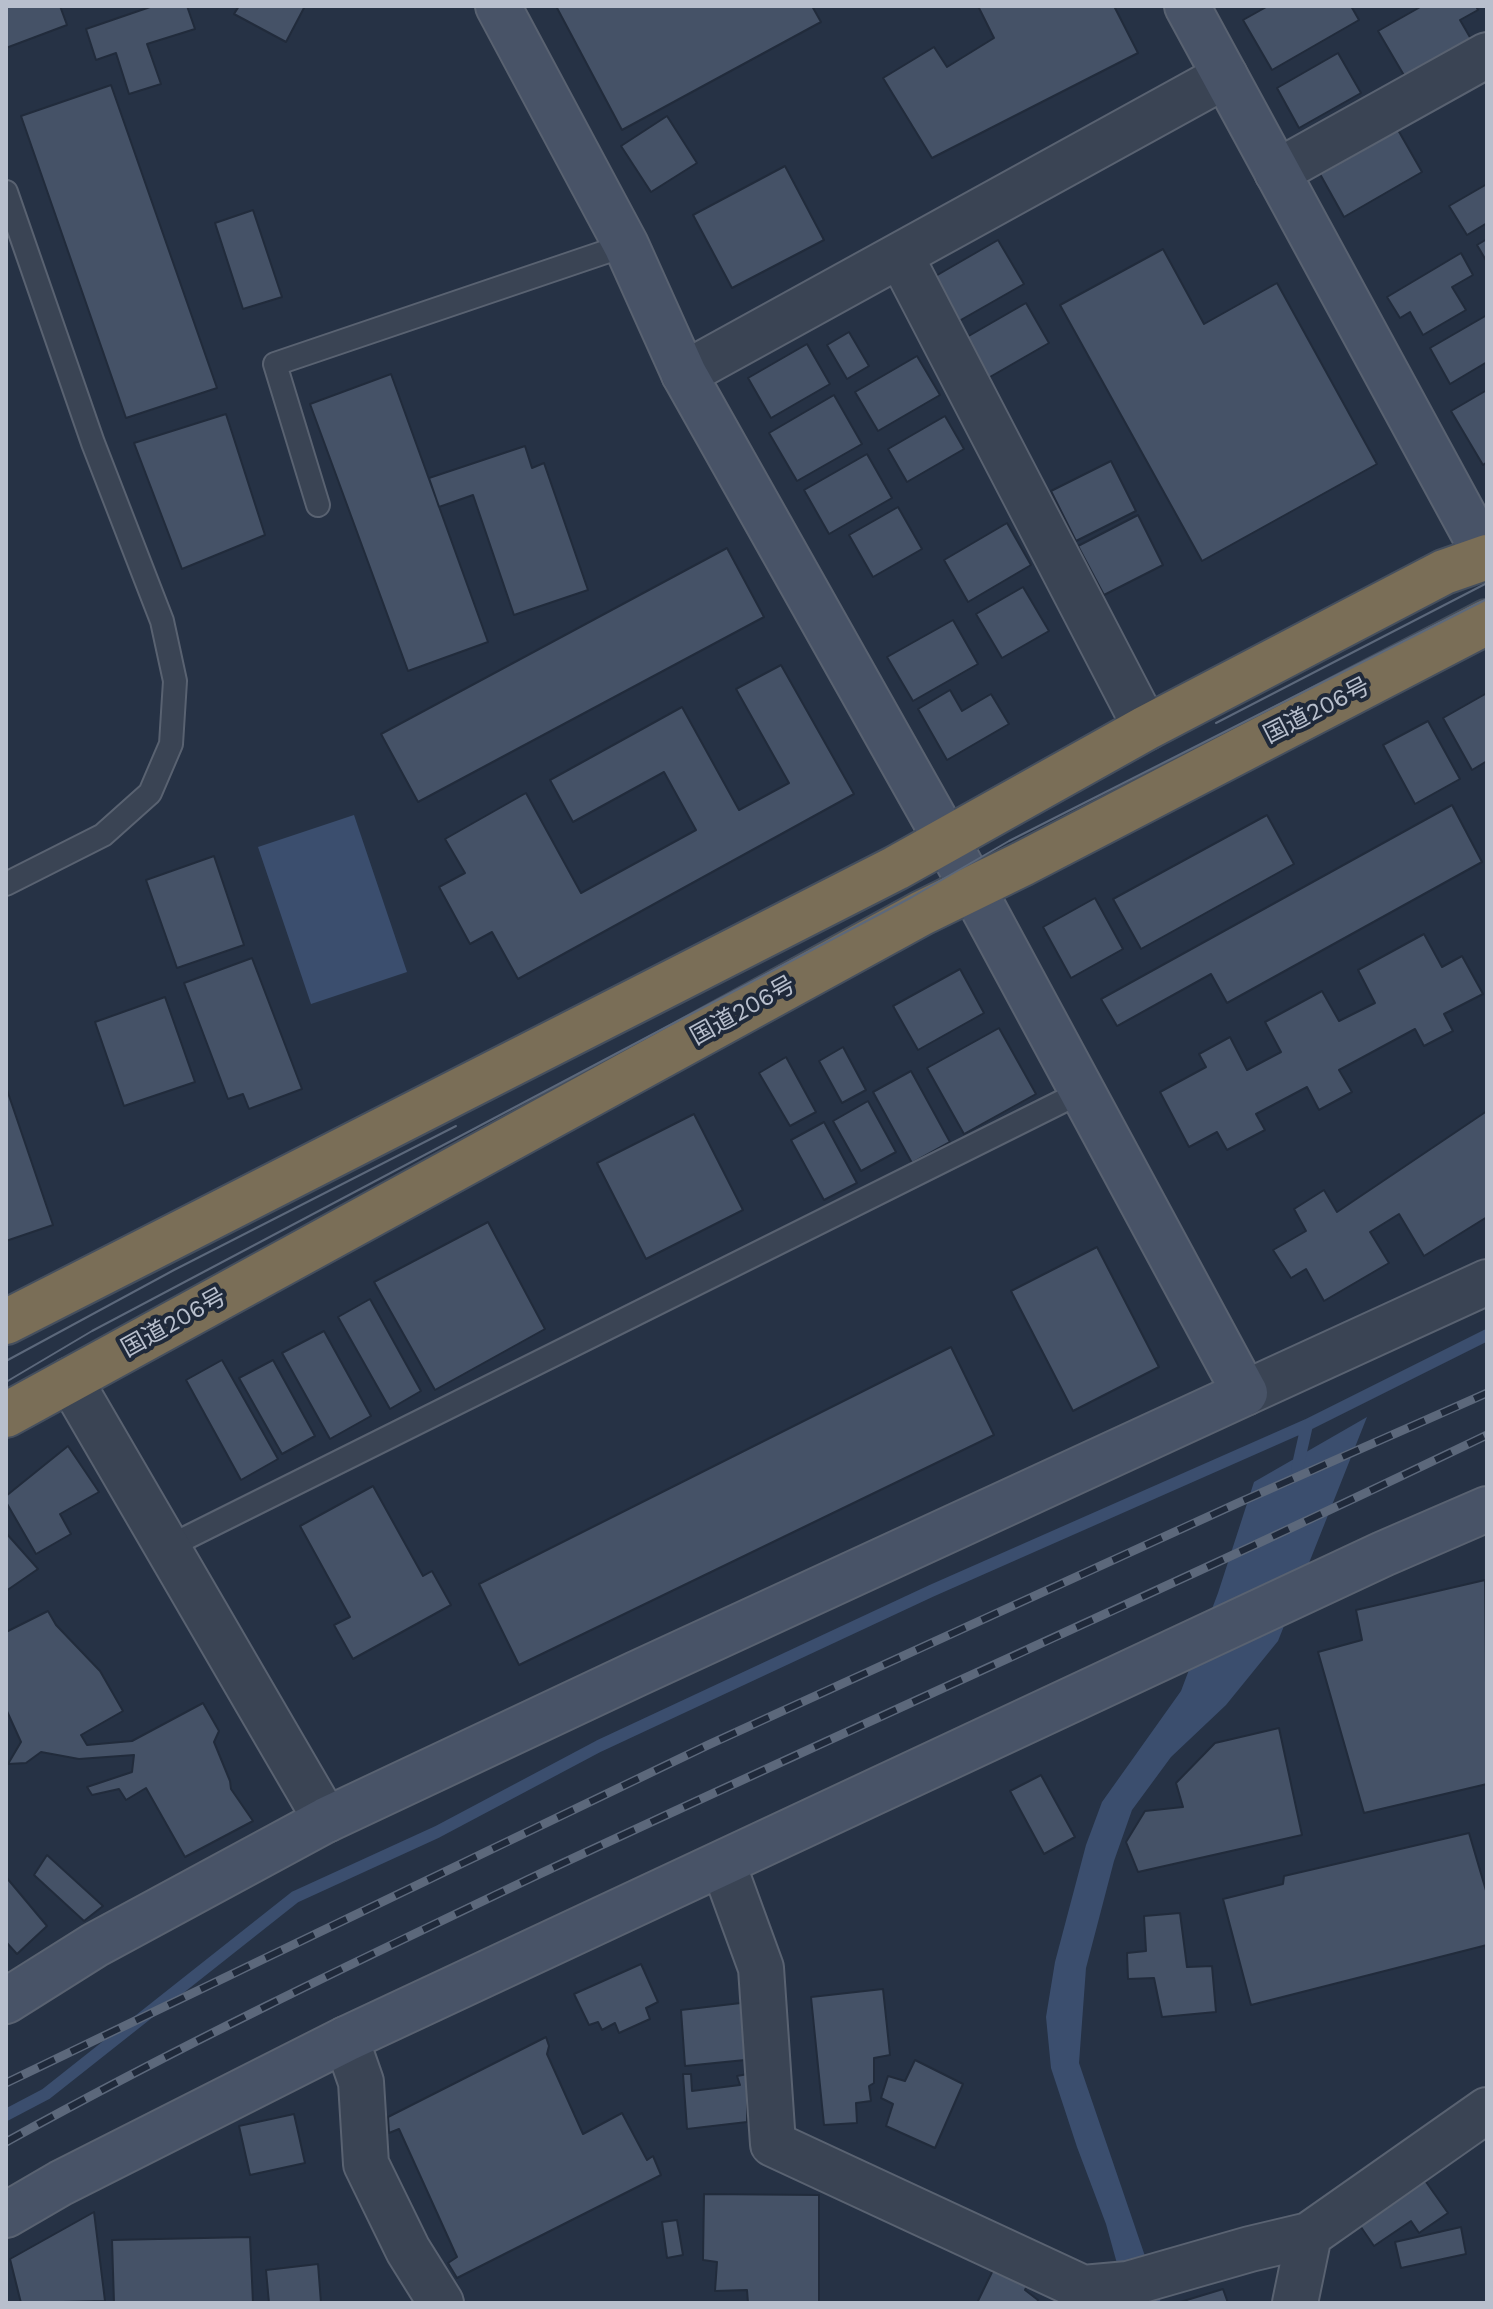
<!DOCTYPE html>
<meta charset="utf-8">
<style>
body{margin:0}
#map{position:relative;width:1493px;height:2309px;overflow:hidden;background:#263245;font-family:"Work Sans",sans-serif}
canvas{display:block}
.frame{position:absolute;inset:0;border:8px solid #b8bfcd;pointer-events:none}
</style>
<div id="map">
<canvas width="1493" height="2309"></canvas>
<div class="frame"></div>
</div>
<script>
const g = document.querySelector('canvas').getContext('2d');
g.lineJoin = 'round';
function paint(path, color) { g.fillStyle = color; g.fill(path, 'evenodd'); }
function strokePath(path, color, width, dash) { g.strokeStyle = color; g.lineWidth = width; g.lineCap = dash ? 'butt' : 'round'; g.setLineDash(dash || []); g.stroke(path); }
function drawText(font, color, halo, rows, align = 'center') {
  g.font = font + ' "Work Sans","Noto Sans JP",sans-serif'; g.lineWidth = 8; g.setLineDash([]); g.textBaseline = 'middle'; g.strokeStyle = halo; g.fillStyle = color; for (const [text, x, y, turn = 0] of rows) {
    g.save(); g.translate(x, y); g.rotate((+turn || 0) * Math.PI / 180); g.textAlign = isNaN(turn) ? turn : align; if (halo) g.strokeText(text, 0, 0); g.fillText(text, 0, 0); g.restore();
  }
}
const water = new Path2D(`
 M354 815 407 972 311 1004 258 847Z
 M1367 1417 1278 1641 1226 1705 1171 1757 1132 1810 1114 1861 1086 1968 1079 2063 1161 2303H1128L1106 2224 1077 2147 1051 2068 1046 2017 1055 1962 1086 1845 1102 1802 1181 1691 1218 1593 1254 1482Z`);
const stream = new Path2D(`
 M1297 1469 1307 1425
 M6 2115 46 2094 295 1897 437 1832 599 1746 931 1591 1307 1425 1487 1335`);
const building = new Path2D(`
 M6 6H60L67 25 6 48Z
 M153 6H187L195 29 147 44 161 84 129 94 116 53 96 60 86 29Z
 M239 6H305L286 42 234 14Z
 M556 6H812L821 22 622 130Z
 M978 6H1114L1138 53 932 158 883 78 934 47 947 67 994 38Z
 M1268 6H1351L1359 20 1272 70 1243 20Z
 M1422 6H1476L1478 10 1460 20 1471 39 1405 77 1378 31Z
 M1338 53 1361 93 1299 128 1277 88Z
 M111 85 217 388 126 418 21 116Z
 M667 116 697 163 651 192 621 146Z
 M1398 130 1422 172 1344 217 1320 174Z
 M785 166 824 240 732 288 693 215Z
 M1487 184V223L1467 235 1449 206Z
 M253 210 282 297 243 309 215 223Z
 M1487 239V262L1477 245Z
 M998 240 1024 284 952 325 927 281Z
 M1163 249 1204 324 1277 283 1377 464 1202 561 1060 305Z
 M1461 253 1473 275 1452 287 1466 310 1423 335 1410 312 1400 318 1387 297Z
 M1026 303 1049 343 983 381 960 341Z
 M1487 315V362L1450 384 1430 348Z
 M849 332 869 366 847 379 827 345Z
 M807 344 830 384 771 418 748 378Z
 M917 356 940 395 878 431 855 392Z
 M391 374 488 642 408 671 310 404Z
 M1487 390V462L1483 465 1451 411Z
 M834 395 862 444 797 481 769 433Z
 M226 414 265 535 182 569 134 443Z
 M945 416 964 449 907 482 888 449Z
 M525 446 532 468 544 463 588 590 514 615 473 495 439 507 429 478Z
 M867 454 892 498 829 534 804 490Z
 M1111 461 1136 511 1076 541 1051 491Z
 M898 507 922 549 873 577 849 535Z
 M1138 515 1163 565 1104 595 1078 546Z
 M1007 523 1031 565 968 602 944 560Z
 M727 548 764 617 418 802 381 734Z
 M1023 587 1049 631 1002 658 976 614Z
 M953 620 978 664 913 701 887 657Z
 M781 665 854 794 518 979 492 932 470 944 439 887 465 873 445 839 526 793 581 893 696 830 664 772 573 822 550 780 682 707 739 810 789 783 736 689Z
 M950 690 962 711 991 694 1009 724 947 760 918 709Z
 M1487 693V761L1472 770 1443 718Z
 M1428 721 1460 779 1415 804 1383 745Z
 M1452 805 1482 862 1227 1003 1211 974 1117 1026 1101 999Z
 M1267 815 1294 864 1141 949 1113 899Z
 M214 856 244 945 177 968 146 880Z
 M1095 898 1123 949 1071 978 1043 927Z
 M1424 934 1442 967 1462 956 1483 994 1444 1014 1453 1031 1424 1046 1415 1029 1339 1070 1352 1092 1319 1110 1307 1087 1256 1114 1265 1130 1227 1150 1217 1132 1189 1147 1160 1092 1206 1067 1199 1054 1230 1037 1247 1070 1281 1052 1265 1022 1322 991 1339 1021 1375 1003 1358 970Z
 M252 958 302 1089 249 1109 243 1094 228 1099 184 983Z
 M960 969 984 1013 918 1050 893 1006Z
 M165 997 195 1082 124 1106 95 1022Z
 M999 1028 1036 1094 964 1134 927 1068Z
 M843 1047 866 1090 842 1103 819 1061Z
 M786 1057 816 1112 790 1126 759 1073Z
 M911 1071 950 1142 912 1163 873 1092Z
 M6 1087 53 1225 6 1241Z
 M868 1101 896 1152 861 1171 833 1121Z
 M1487 1111V1217L1424 1256 1399 1214 1370 1232 1389 1263 1324 1301 1306 1269 1291 1278 1273 1250 1306 1231 1294 1209 1324 1190 1337 1212Z
 M694 1114 743 1210 646 1259 597 1163Z
 M824 1122 857 1183 824 1200 791 1140Z
 M488 1222 545 1329 435 1390 374 1282Z
 M1097 1247 1159 1367 1073 1411 1011 1291Z
 M370 1299 421 1391 390 1409 338 1317Z
 M324 1331 371 1416 330 1439 282 1353Z
 M951 1347 994 1435 519 1665 479 1584Z
 M222 1360 278 1459 241 1480 186 1380Z
 M273 1360 315 1436 282 1454 239 1378Z
 M68 1446 99 1492 60 1514 71 1534 36 1554 6 1502V1496Z
 M373 1486 423 1576 432 1571 451 1605 353 1659 334 1625 350 1617 300 1526Z
 M6 1533 38 1569 6 1591Z
 M1485 1580 1487 1784 1364 1813 1318 1652 1362 1640 1356 1610Z
 M48 1611 56 1625 100 1671 123 1711 81 1735 87 1745 132 1741 203 1703 219 1731 214 1742 230 1781 231 1789 253 1821 185 1857 146 1788 126 1800 119 1789 92 1795 87 1787 132 1772 134 1755 79 1759 41 1752 26 1763 8 1764 21 1742 6 1709V1632Z
 M1279 1728 1302 1835 1138 1872 1126 1842 1145 1811 1183 1807 1176 1783 1215 1743Z
 M1041 1775 1075 1837 1044 1854 1010 1791Z
 M1469 1833 1487 1894V1945L1251 2005 1223 1899 1283 1884 1284 1876Z
 M47 1855 103 1906 84 1921 34 1875Z
 M6 1877 47 1926 17 1954 6 1942Z
 M1180 1913 1187 1967 1212 1966 1216 2012 1162 2017 1154 1978 1128 1979 1127 1953 1146 1951 1144 1916Z
 M641 1964 658 2002 646 2008 650 2019 619 2033 615 2023 602 2030 598 2022 589 2025 574 1994Z
 M883 1989 890 2055 874 2058V2083L869 2086 871 2101 856 2103 857 2123 824 2125 811 1997Z
 M741 2003 745 2060 685 2066 681 2010Z
 M546 2037 549 2046 547 2054 583 2134 622 2113 647 2160 653 2156 661 2175 457 2278 448 2263 457 2257 399 2129 389 2133 388 2117Z
 M915 2060 963 2084 935 2148 886 2126 893 2104 881 2098 888 2076 905 2081Z
 M683 2074H691L692 2091 740 2085 737 2076 748 2074 747 2122 687 2129Z
 M294 2114 305 2163 250 2175 239 2126Z
 M1419 2172 1448 2213 1419 2233 1411 2221 1374 2246 1354 2217Z
 M704 2194 819 2195V2303H748L747 2290 715 2291 717 2262 703 2260Z
 M94 2212 105 2301 21 2303 10 2259Z
 M677 2220 683 2255 667 2258 662 2222Z
 M1461 2227 1466 2254 1401 2268 1395 2242Z
 M250 2237 253 2303H114L112 2240Z
 M318 2264 321 2303H269L266 2270Z
 M995 2266 1030 2280 1025 2290 1038 2300 1037 2303H977Z
 M1223 2289 1228 2303H1177Z`);
const lane = new Path2D(`
 M6 192 93 443 162 621 175 681 171 744 150 793 103 835 6 884
 M318 505 275 364 626 245
 M168 1547 1081 1092`);
const street = new Path2D(`
 M1277 172 1487 55
 M900 255 1146 728
 M684 374 1225 76
 M70 1380 326 1820
 M1245 1393 1487 1282
 M723 1864 761 1968 773 2144 1083 2288 1128 2284 1250 2249 1309 2235 1487 2110
 M346 2039 361 2082 366 2164 408 2250 441 2303
 M1295 2303 1309 2235`);
const secondary = new Path2D(`
 M1187 6 1487 558
 M6 2001 95 1945 326 1820 636 1674 1245 1393 947 841 684 374 626 245 498 6
 M6 2215 61 2183 346 2039 1383 1554 1487 1509`);
const highway = new Path2D(`
 M6 1322 896 868 1146 728 1444 572 1487 557
 M6 1415 922 913 1022 864 1487 622`);
const tram = new Path2D(`
 M1216 723 1487 583
 M6 1361 174 1270 456 1126
 M6 1382 92 1331 912 897 1009 841 1487 599`);
const rail = new Path2D(`
 M6 2083 708 1745 1238 1503 1487 1393
 M6 2142C177 2047 353 1963 529 1879 848 1729 1170 1588 1487 1435`);
const streetNames = [
 ["国道206号",1317,711,-27],
 ["国道206号",743,1011,-29],
 ["国道206号",174,1323,-29]
];
paint(water, '#3b4e6e');
strokePath(stream, '#3b4e6e', 12);
paint(building, '#455267');
strokePath(building, '#212b3b', 2);
strokePath(lane, '#596271', 26);
strokePath(street, '#596271', 48);
strokePath(secondary, '#596271', 48);
strokePath(highway, '#454f5e', 48);
strokePath(lane, '#3a4454', 22);
strokePath(street, '#3a4454', 44);
strokePath(secondary, '#485367', 44);
strokePath(highway, '#7a6e57', 44);
strokePath(tram, '#5c687b', 2);
strokePath(rail, '#5c687b', 9);
strokePath(rail, '#1f293a', 6, [18]);
drawText('24px', '#b8bfcd', '#1f293a', streetNames);
</script>
